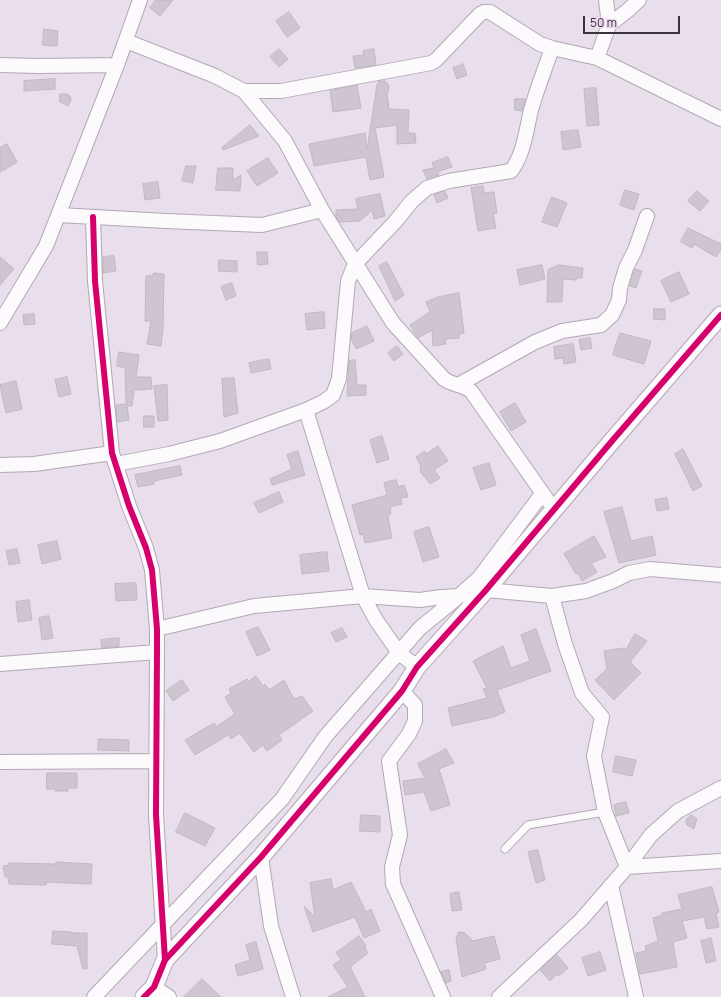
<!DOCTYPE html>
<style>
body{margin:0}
#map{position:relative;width:721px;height:997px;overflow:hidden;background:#e9deeb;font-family:Manrope,sans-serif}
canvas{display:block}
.scale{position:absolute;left:583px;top:16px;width:97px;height:18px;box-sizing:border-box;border:2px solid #3b333c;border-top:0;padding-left:5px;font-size:12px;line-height:14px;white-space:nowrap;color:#3b333c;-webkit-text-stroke:3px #edd9f0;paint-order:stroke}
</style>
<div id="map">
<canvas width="721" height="997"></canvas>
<div class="scale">50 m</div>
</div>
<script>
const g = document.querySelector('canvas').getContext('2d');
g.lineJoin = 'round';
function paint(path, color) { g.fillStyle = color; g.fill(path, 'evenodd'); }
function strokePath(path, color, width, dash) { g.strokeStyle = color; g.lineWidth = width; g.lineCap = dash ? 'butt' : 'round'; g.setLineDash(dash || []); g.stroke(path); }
const building = new Path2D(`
 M156 0H173L160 16 150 8Z
 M289 12 300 28 287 37 276 21Z
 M44 29 58 31 57 46 43 45Z
 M279 49 288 59 279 67 270 57Z
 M374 49 376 65 355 68 353 56 364 55 363 51Z
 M463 64 467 75 457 79 453 68Z
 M55 79V89L24 91V81Z
 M379 81H385L388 84 389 88 387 94 389 109 409 110 408 133H415L416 143 397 144V125L375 128 384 177 370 180 366 157 314 166 309 144 365 133 367 150 377 85Z
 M357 85 361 108 333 112 330 91Z
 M596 88 599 125 587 126 584 89Z
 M60 94H67L70 96 71 100 68 106 60 102Z
 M515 99H525L522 111 515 110Z
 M250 125 259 136 223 150 222 148Z
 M578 130 581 147 563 150 561 132Z
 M7 144 17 162 0 172V148Z
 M448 157 452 167 437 172 439 175 427 179 423 170 434 168 432 163Z
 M268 158 278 173 257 186 247 171Z
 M186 166H196L193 183 182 181Z
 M218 168H233V180L241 175 240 191 216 190Z
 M158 182 160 198 145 200 143 184Z
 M483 186 484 193 494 192 497 213 493 214 496 228 478 231 471 188Z
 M625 190 639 194 634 210 620 205Z
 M445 191 448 198 437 203 434 195Z
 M697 191 709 201 700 211 688 201Z
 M380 194 385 216 374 219 372 210 360 221 340 222 336 217V210L358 209 356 199Z
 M552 197 567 203 557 227 542 222Z
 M688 228 721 244V249L716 257 694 244 692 248 681 242Z
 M257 252H267L268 264 258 265Z
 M114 256 116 271 103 273V257Z
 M0 257 14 269 0 285Z
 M219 260 237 261V272L219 271Z
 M387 262 404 295 395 301 379 266Z
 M542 265 545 279 520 285 517 270Z
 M559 265 583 268 582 278H576V280L563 279 562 302H547L548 270Z
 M635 269 642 271 636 288 630 286Z
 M679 272 689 294 671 302 661 281Z
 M154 273 164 274 163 328 161 346 147 344 151 321H145L146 276 153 275Z
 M232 283 236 296 226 300 221 287Z
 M459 293 464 333 459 334V338L445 339 446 344 433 346 432 330 418 338 410 325 430 312 426 302 438 297Z
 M654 309H665V320L654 319Z
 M324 312 325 328 307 330 305 314Z
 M34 314 35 324 24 325 23 315Z
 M367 326 374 341 356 349 351 339 352 333Z
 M620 333 651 341 644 364 613 355Z
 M590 338 592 348 581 350 579 340Z
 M573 344 576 362 564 364 563 358 555 359 554 347Z
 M397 346 403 354 394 361 388 353Z
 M119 352 139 355 136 377H151L152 389 134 390 132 406H127L129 420 117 422 116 405 126 404 125 368 117 366Z
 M269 359 271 369 251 373 249 363Z
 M355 360 357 385H366V395L347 396 349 361Z
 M67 377 71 394 59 397 55 380Z
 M234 378 238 413 224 417 222 379Z
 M16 381 22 409 6 413 0 385Z
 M167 385 168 420 158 421 154 386Z
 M515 403 526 422 511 431 500 412Z
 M144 416H154V427H144Z
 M382 436 389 459 377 463 370 440Z
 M438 446 448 461 434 470 440 478 430 484 420 471 421 466 416 457 425 451 426 454Z
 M683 449 702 486 693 491 675 454Z
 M298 451 305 475 272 485 270 479 292 469 287 455Z
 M489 463 496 485 481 490 473 468Z
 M180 466 182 475 154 481V484L138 487 135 475Z
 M396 480 398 487 404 485 408 497 401 498 402 504 390 507 391 513 388 517 392 538 365 543 363 534 360 535 352 505 387 495 384 483Z
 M279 492 283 502 259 513 254 503Z
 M667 498 669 509 657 511 655 500Z
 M622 507 631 541 652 536 656 555 619 563 604 512Z
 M429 527 439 557 423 562 414 532Z
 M594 536 606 557 591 563 597 572 582 581 578 573 576 574 564 554Z
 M57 541 61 559 42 564 38 545Z
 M17 549 20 563 9 565 6 551Z
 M327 552 329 571 302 574 300 555Z
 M136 583 137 600 116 601 115 584Z
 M29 600 32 620 18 622 16 602Z
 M49 616 53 638 42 640 39 618Z
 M258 627 270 650 257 656 246 632Z
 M342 628 347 637 336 642 331 633Z
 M536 629 551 671 497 690 505 712 493 717 452 726 448 708 487 698 483 689 487 688 473 661 503 646 511 668 530 661 521 635Z
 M635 634 647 641 630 662 641 673 614 700 595 680 607 669 604 651 624 648 626 649Z
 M119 638V646L102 648 101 640Z
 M256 676 263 686 265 684 269 690 284 680 294 699 302 696 313 711 279 735 282 740 267 751 263 745 254 752 240 733 231 739 228 735 195 755 185 740 214 723 216 727 235 714 225 697 231 693 229 689 247 679 249 681Z
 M182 680 189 690 173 701 166 691Z
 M99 739 129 740V751L98 750Z
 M446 749 454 763 439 769 450 805 431 811 424 792 405 795 403 781 425 778 418 764Z
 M616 756 636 760 632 776 613 772Z
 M47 773H77V788H68V791H55V789H47Z
 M626 802 629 813 616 816 614 805Z
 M185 813 215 828 205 846 176 832Z
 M361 815 380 816V832L360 831Z
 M691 815 697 819 694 829 687 825 686 822 687 819Z
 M538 850 545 880 536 883 528 852Z
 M56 862 92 864 91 884 46 882V885L9 884 8 877H5L3 866 9 865V863L56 864Z
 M331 879 333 890 351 882 366 912 371 909 380 931 364 938 355 917 313 932 304 906 315 917 310 883Z
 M712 887 719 912 716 913 719 927 707 929 704 917 682 921 687 938 673 942 677 967 640 974 636 953 646 951 645 946 658 941 653 918 662 915V913L682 909 678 895Z
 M459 892 462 910 452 911 450 894Z
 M53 931 71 932V933H87V969H83L77 946 52 944Z
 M462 932 465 933 473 941 494 936 500 959 484 963 486 969 462 977 456 938 458 933Z
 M359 936 366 946 365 948 368 953 350 967 365 997H328L348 987 333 965 341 959 336 953Z
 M711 938 716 961 706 963 701 941Z
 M256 942 263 969 238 976 235 965 250 960 246 945Z
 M600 952 606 970 588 976 582 958Z
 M557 955 568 968 559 976 557 974 550 981 540 970Z
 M449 970 451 981 446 983 441 972Z
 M202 979 221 997H184Z`);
const service = new Path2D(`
 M505 849 528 825 605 812`);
const minor = new Path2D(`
 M609 25 627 11 639 0
 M126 41 215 76 244 91 285 141 322 210 393 323 444 379C453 385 463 385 471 391L548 501
 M597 58 609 25 606 0
 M0 65 38 66 117 65
 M244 91H281L431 63 436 60 480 14 484 12H490L540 44 552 48 597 58 721 119
 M59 215 166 221 262 225 322 210
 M93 217 95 281 112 453 129 506 146 548 152 570 157 629V652L156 815 165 960
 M0 323 46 246 117 65 140 0
 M458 385 535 342 562 331 601 325 612 315 619 300 620 288 626 268 635 250 647 216
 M306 410 363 596 376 620 399 653 417 667
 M116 464 169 454 220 441 306 410 323 402 333 395 339 379 348 281 355 264 395 222 412 201 427 188 449 181 511 171C524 154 526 131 531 110 537 89 545 69 552 48
 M0 465 34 464 112 453
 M552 596 565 644 582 693 602 717 594 756 605 812 627 867 721 861
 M157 629 254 606 363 596 420 600 441 597 459 596 486 590 552 596 586 591 613 581 629 573 650 569 721 575
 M0 664 157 652
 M402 691 415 705V721L409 734 389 761 400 835 392 867 393 884 443 997
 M0 762 156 761
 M261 857 271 926 293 997
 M611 885 636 997
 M154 987 169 997
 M94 997 282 799 325 737 420 628 452 602 479 578 542 494
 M499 997 581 920 627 867 651 835 678 811 721 788`);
const tertiary = new Path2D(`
 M144 997 154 987 165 960 261 857 402 691 417 667 486 590 612 441 721 315`);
const cycleway = new Path2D(`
 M93 217 95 281 112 453 129 506 146 548 152 570 157 629V652L156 815 165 960
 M144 997 154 987 165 960 261 857 402 691 417 667 486 590 612 441 721 315`);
paint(building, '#cec5d0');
strokePath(building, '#c0b8c2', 1);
strokePath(service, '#b1a9b3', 9);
strokePath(minor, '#b1a9b3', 16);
strokePath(tertiary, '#b1a9b3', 19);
strokePath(service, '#fcfafc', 7);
strokePath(minor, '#fcfafc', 14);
strokePath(tertiary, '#fcfafc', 17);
strokePath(cycleway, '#d6006c', 6);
</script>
